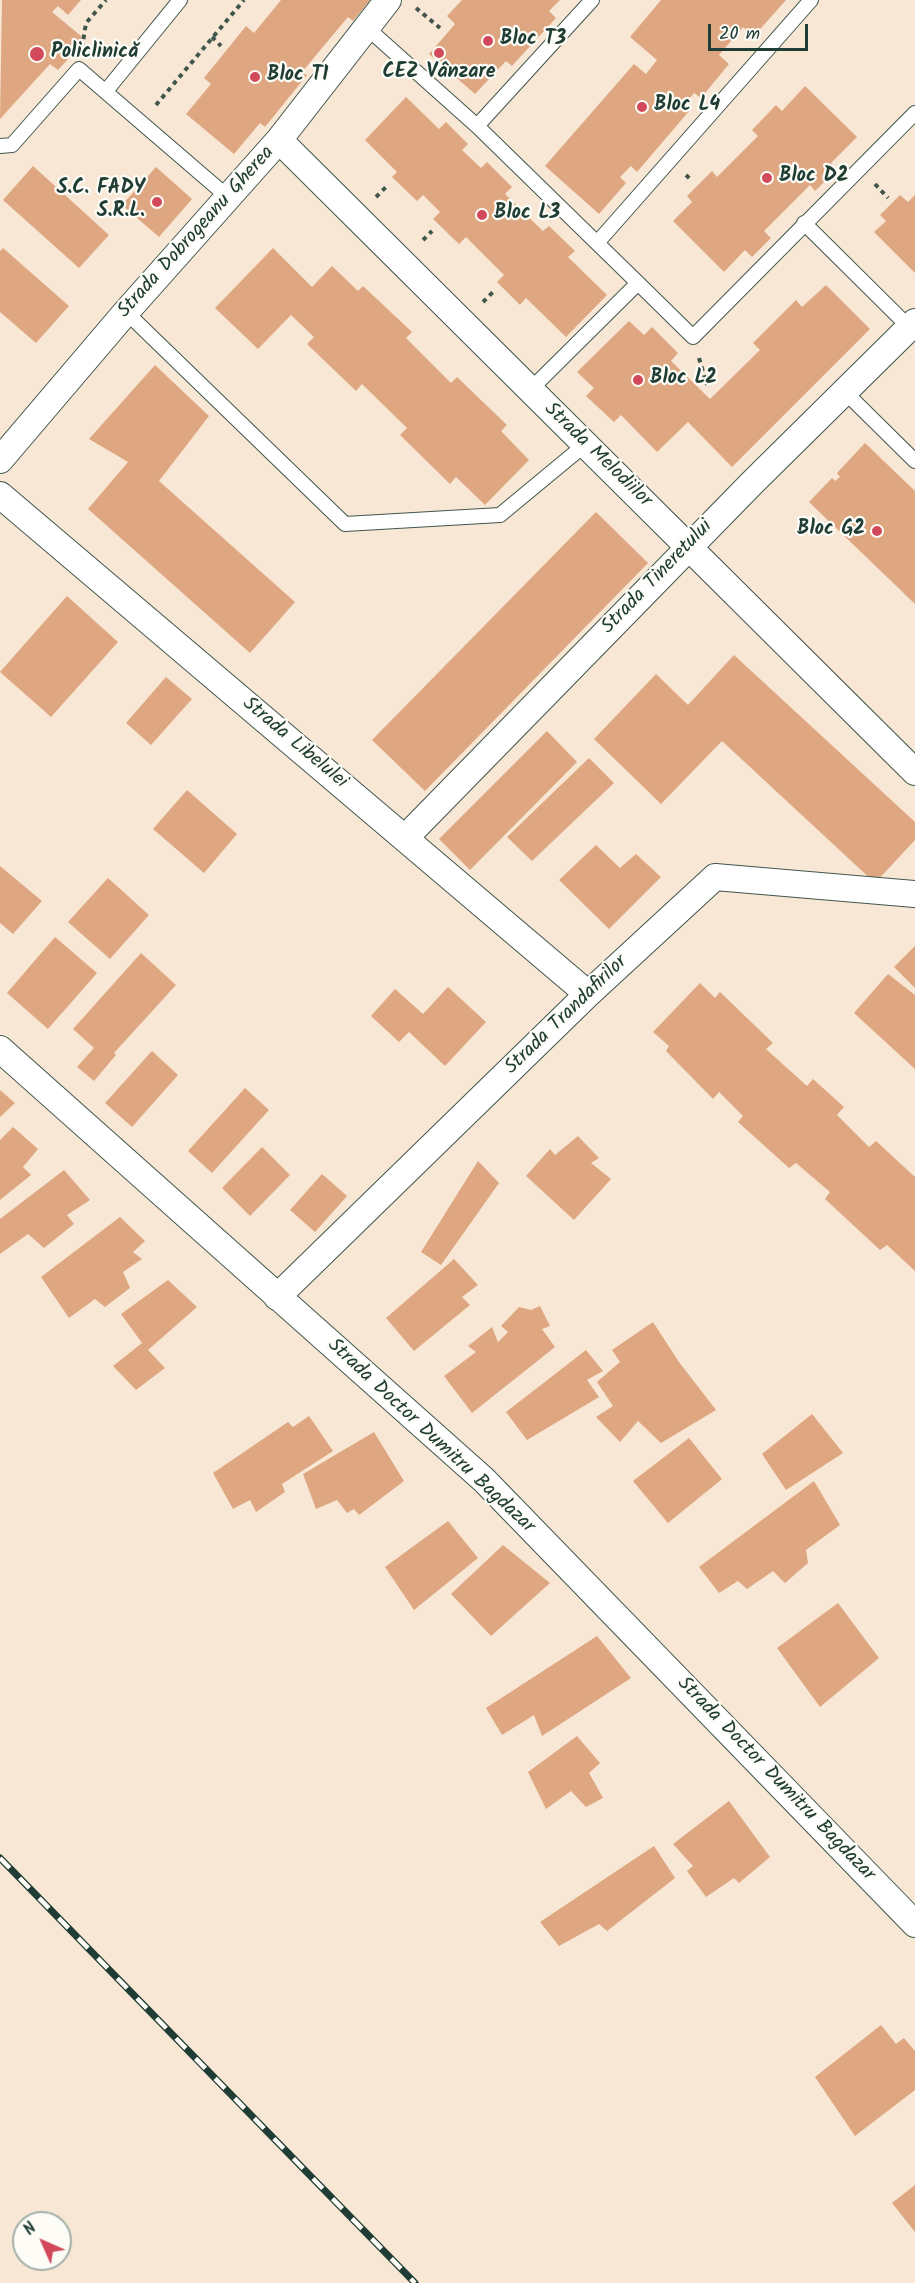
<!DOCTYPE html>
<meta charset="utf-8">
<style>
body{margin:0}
#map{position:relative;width:915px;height:2283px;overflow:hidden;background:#f8e7d4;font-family:Kalam,sans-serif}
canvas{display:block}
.north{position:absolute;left:12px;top:2211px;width:60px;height:60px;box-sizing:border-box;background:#fdfcf7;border:2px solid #a4b0a9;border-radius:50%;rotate:315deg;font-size:16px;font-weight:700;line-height:24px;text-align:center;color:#1f3d34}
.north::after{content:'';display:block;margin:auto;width:21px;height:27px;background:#d1495b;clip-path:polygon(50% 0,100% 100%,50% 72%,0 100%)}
.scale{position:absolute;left:708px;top:24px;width:100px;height:27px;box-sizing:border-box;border:3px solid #1f3d34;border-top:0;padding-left:8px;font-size:18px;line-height:21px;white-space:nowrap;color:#1f3d34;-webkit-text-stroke:4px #fdfcf7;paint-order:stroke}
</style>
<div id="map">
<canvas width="915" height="2283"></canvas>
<div class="north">N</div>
<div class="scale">20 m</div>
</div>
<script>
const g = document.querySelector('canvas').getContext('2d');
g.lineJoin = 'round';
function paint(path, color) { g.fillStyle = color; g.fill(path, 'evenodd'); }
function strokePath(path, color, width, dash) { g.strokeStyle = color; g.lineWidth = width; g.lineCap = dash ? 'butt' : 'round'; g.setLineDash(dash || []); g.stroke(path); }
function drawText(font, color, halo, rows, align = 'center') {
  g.font = font + ' Kalam,sans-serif'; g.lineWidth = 4.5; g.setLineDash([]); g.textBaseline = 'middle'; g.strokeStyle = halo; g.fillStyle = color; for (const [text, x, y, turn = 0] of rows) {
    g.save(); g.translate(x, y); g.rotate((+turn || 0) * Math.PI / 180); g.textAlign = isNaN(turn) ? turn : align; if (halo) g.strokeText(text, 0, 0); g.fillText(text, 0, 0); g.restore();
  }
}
const building = new Path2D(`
 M2 0H81L68 15 58 6 52 12 81 36 82 44 58 70 50 64 0 119Z
 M281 0H370L353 21 348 17 302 72 307 75 265 127 260 123 234 154 186 114 211 84 204 78 246 26 254 33Z
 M462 0H560L549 11 556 18 512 66 506 61 475 94 429 54 455 24 447 16Z
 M661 0H786L754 36 743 27 719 55 729 64 701 98 694 93 684 105 690 110 637 172 631 166 620 177 626 183 599 214 545 166 634 64 646 74 657 60 630 37Z
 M805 86 857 137 831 163 836 169 826 180 815 191 810 185 764 231 771 238 752 257 745 250 724 272 673 221 692 202 687 196 712 171 717 177 758 136 752 130 776 105 782 111Z
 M406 97 439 129 446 122 468 144 462 150 481 168 487 162 512 187 505 194 543 231 549 226 575 251 568 257 607 295 566 337 526 298 520 305 497 282 504 275 466 237 459 244 433 219 440 212 423 195 417 201 392 177 397 172 365 140Z
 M33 166 109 235 79 268 3 200Z
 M156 167 192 199 159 237 122 205Z
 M900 195 908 202 915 195V273L874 232 886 221 880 215Z
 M3 248 69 306 36 343 0 312V251Z
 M273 248 312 287 332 266 358 291 363 286 412 332 406 338 451 383 457 377 507 425 501 431 529 460 485 505 456 477 450 484 400 435 407 428 362 384 356 391 307 344 314 337 291 315 258 349 215 308Z
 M826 285 870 329 732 467 688 422 657 452 621 415 614 422 586 396 594 388 577 372 629 321 644 335 652 327 678 353 671 361 710 399 760 350 753 343 796 300 802 307Z
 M155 365 209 416 159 481 295 602 250 653 88 509 128 462 89 439Z
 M865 443 915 491V604L809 502 832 478 835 481 840 477 837 473Z
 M596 512 648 563 425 791 372 740Z
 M67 596 118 642 51 717 0 672Z
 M734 655 915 822V840L875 883 722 741 661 804 594 739 656 674 688 705Z
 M166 677 192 699 151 745 126 723Z
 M547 731 577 762 470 870 439 839Z
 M589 758 614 783 532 861 507 837Z
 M187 790 237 834 204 873 153 829Z
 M596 845 620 868 636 854 661 877 609 929 559 880Z
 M0 866 42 901 13 934 0 923Z
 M108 878 149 915 110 959 68 922Z
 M55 937 97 973 48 1029 7 993Z
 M915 946V988L894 967Z
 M141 953 176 985 114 1053 116 1055 94 1081 77 1067 94 1048 73 1029Z
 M888 974 915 995V1069L854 1013Z
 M700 983 715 998 720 992 773 1043 766 1049 807 1086 813 1079 844 1107 837 1115 869 1147 876 1141 915 1177V1271L887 1245 880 1250 825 1199 830 1192 796 1163 789 1168 738 1122 743 1116 719 1092 713 1099 666 1051 669 1046 653 1032Z
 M448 987 486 1022 445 1066 409 1032 399 1042 371 1016 395 989 423 1014Z
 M152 1051 178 1075 132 1127 105 1103Z
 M245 1088 269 1110 212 1173 188 1151Z
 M0 1090 15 1103 0 1117Z
 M13 1127 38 1149 23 1167 31 1175 0 1200V1140Z
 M578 1136 599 1158 591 1163 611 1179 574 1220 526 1176 550 1149 555 1155Z
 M262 1147 290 1175 250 1216 222 1188Z
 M478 1161 499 1183 441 1265 421 1252Z
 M64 1170 90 1200 67 1215 74 1224 44 1248 28 1234 0 1254V1219Z
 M322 1174 347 1196 315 1232 290 1210Z
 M120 1217 145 1241 133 1252 142 1259 123 1272 130 1288 105 1307 95 1299 69 1318 41 1277Z
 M454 1259 478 1285 462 1297 470 1305 414 1351 386 1318Z
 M168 1280 197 1307 148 1350 165 1368 136 1390 113 1366 142 1343 121 1314Z
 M540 1306 550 1326 542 1329 555 1347 472 1413 444 1376 476 1352 468 1346 492 1327 498 1342 508 1332 501 1326 519 1307 531 1310Z
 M653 1322 679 1362 716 1410 661 1443 638 1421 620 1442 596 1417 613 1406 597 1382 620 1362 612 1350Z
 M586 1350 603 1371 587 1380 599 1397 527 1440 506 1412Z
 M812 1414 843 1453 786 1490 762 1454Z
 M309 1416 333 1451 282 1484 285 1492 256 1512 250 1500 233 1509 213 1473 288 1422 293 1427Z
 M374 1432 404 1481 359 1515 354 1509 347 1513 337 1500 316 1509 303 1474Z
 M689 1438 722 1479 668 1523 633 1481Z
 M814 1481 840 1525 806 1550 808 1563 785 1583 773 1571 747 1589 738 1581 719 1593 699 1567Z
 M448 1521 478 1558 414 1610 385 1567Z
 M503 1545 550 1583 491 1636 451 1594Z
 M838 1603 879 1658 820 1707 777 1648Z
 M597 1636 631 1678 542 1736 534 1715 502 1735 486 1708Z
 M577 1736 600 1763 589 1773 603 1798 586 1807 571 1791 546 1809 528 1772Z
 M729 1801 770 1857 739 1883 734 1878 706 1897 687 1871 693 1866 673 1844Z
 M654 1846 675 1878 607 1931 599 1924 559 1946 540 1922Z
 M881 2025 896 2044 904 2038 915 2051V2090L855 2136 815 2077Z
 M915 2185V2232L892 2203Z`);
const path = new Path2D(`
 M416 8 440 28
 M212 37 221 46
 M82 48 86 23 106 0
 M156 105 244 0
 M686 175 692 181
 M875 184 888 198
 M376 197 388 185
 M423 240 432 231
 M483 302 493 292
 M699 358 707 385`);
const lane = new Path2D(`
 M366 27 477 126 638 283 530 390
 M106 91 180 0
 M477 126 592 0
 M0 146 12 145 79 69 229 198
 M804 223 910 328
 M597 243 811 0
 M638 283 693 337 915 113
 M126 312 345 524 500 515 587 443
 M845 392 915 461`);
const street = new Path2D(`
 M279 140 915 772
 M0 460 126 312 279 140 388 0
 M0 495 588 994
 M405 838 752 483 915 322
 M0 1049 484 1480 915 1924
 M277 1297 588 994 715 877 915 894`);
const rail = new Path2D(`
 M0 1858 415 2283`);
const markers = [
 [488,41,6,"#d1495b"],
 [439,53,6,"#d1495b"],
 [37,54,8,"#d1495b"],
 [255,77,6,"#d1495b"],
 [642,107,6,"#d1495b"],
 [767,178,6,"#d1495b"],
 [157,202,6,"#d1495b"],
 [482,215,6,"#d1495b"],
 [638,380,6,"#d1495b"],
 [877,531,6,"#d1495b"]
];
const poiNames = [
 ["Bloc T3",500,41],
 ["Policlinică",51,54],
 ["CEZ Vânzare",439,74,"center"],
 ["Bloc T1",267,77],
 ["Bloc L4",654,107],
 ["Bloc D2",779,178],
 ["S.C. FADY",145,190,"right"],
 ["S.R.L.",145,213,"right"],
 ["Bloc L3",494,215],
 ["Bloc L2",650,380],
 ["Bloc G2",865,531,"right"]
];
const streetNames = [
 ["Strada Dobrogeanu Gherea",197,233,-48],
 ["Strada Melodiilor",597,456,44],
 ["Strada Tineretului",658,578,-46],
 ["Strada Libelulei",294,744,40],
 ["Strada Trandafirilor",567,1016,-44],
 ["Strada Doctor Dumitru Bagdazar",430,1437,43],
 ["Strada Doctor Dumitru Bagdazar",775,1780,46]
];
paint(building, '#dea781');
strokePath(lane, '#40564c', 16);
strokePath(street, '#40564c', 28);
strokePath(path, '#40564c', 4, [4.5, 4.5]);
strokePath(lane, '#fff', 14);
strokePath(street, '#fff', 26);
strokePath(rail, '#1f3d34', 7);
strokePath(rail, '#fdfcf7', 4.5, [14]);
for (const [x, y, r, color] of markers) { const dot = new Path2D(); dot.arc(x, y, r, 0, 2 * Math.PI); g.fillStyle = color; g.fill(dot); strokePath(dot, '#fdfcf7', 2); }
drawText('bold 20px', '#1f3d34', '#fdfcf7', poiNames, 'left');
drawText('20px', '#1f3d34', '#fdfcf7', streetNames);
</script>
